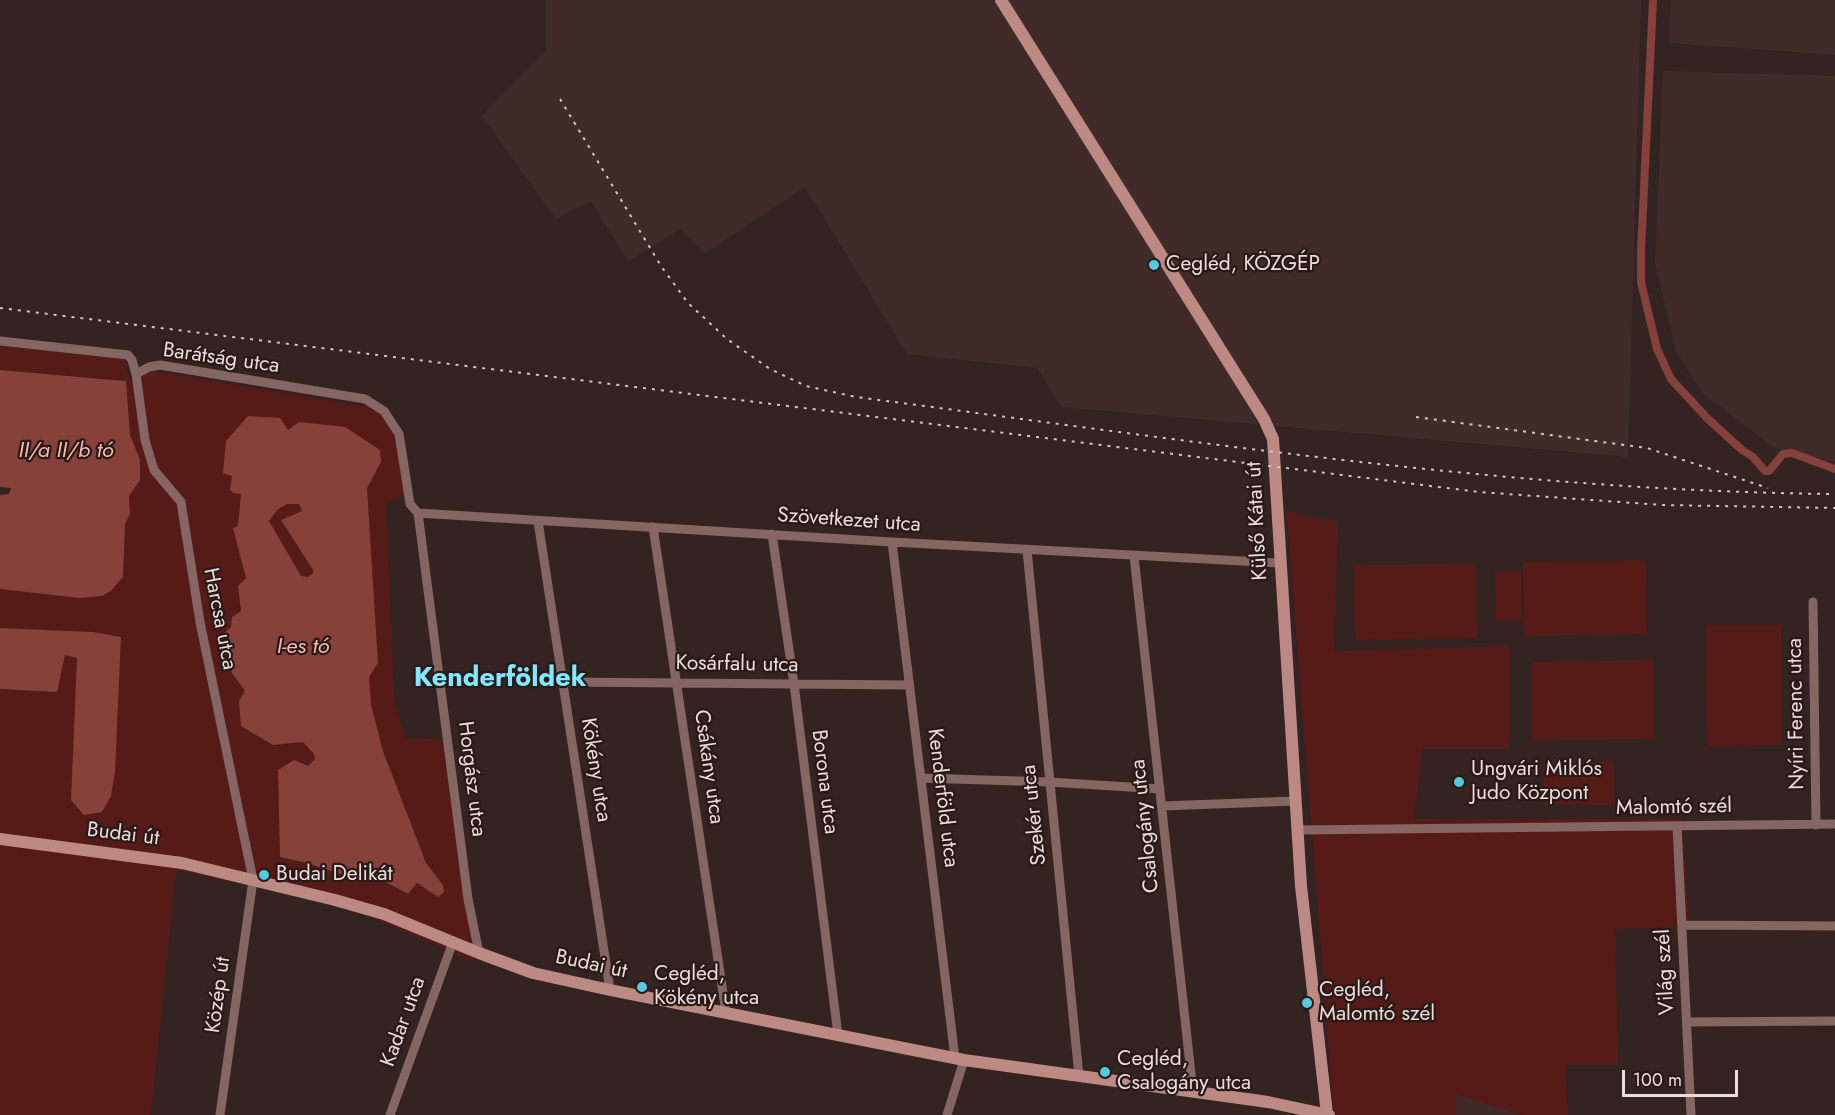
<!DOCTYPE html>
<meta charset="utf-8">
<style>
body{margin:0}
#map{position:relative;width:1835px;height:1115px;overflow:hidden;background:#332321;font-family:Jost,sans-serif}
canvas{display:block}
.scale{position:absolute;left:1622px;top:1070px;width:116px;height:27px;box-sizing:border-box;border:3px solid #e8dddb;border-top:0;padding-left:8px;font-size:18px;line-height:21px;white-space:nowrap;color:#e8dddb;-webkit-text-stroke:4px #291917;paint-order:stroke}
</style>
<div id="map">
<canvas width="1835" height="1115"></canvas>
<div class="scale">100 m</div>
</div>
<script>
const g = document.querySelector('canvas').getContext('2d');
g.lineJoin = 'round';
function paint(path, color) { g.fillStyle = color; g.fill(path, 'evenodd'); }
function strokePath(path, color, width, dash) { g.strokeStyle = color; g.lineWidth = width; g.lineCap = dash ? 'butt' : 'round'; g.setLineDash(dash || []); g.stroke(path); }
function drawText(font, color, halo, rows, align = 'center') {
  g.font = font + ' Jost,sans-serif'; g.lineWidth = 4.5; g.setLineDash([]); g.textBaseline = 'middle'; g.strokeStyle = halo; g.fillStyle = color; for (const [text, x, y, turn = 0] of rows) {
    g.save(); g.translate(x, y); g.rotate((+turn || 0) * Math.PI / 180); g.textAlign = isNaN(turn) ? turn : align; if (halo) g.strokeText(text, 0, 0); g.fillText(text, 0, 0); g.restore();
  }
}
const built = new Path2D(`
 M546 0H1641L1628 457 1061 407 1037 368 907 354 805 187 705 253 681 229 628 262 591 201 556 219 482 116 546 51Z
 M1671 0H1835V55L1669 43Z
 M1663 71 1835 76V462L1773 447 1702 393 1676 351 1655 263Z
 M1456 1094 1522 1115H1456Z`);
const green = new Path2D(`
 M0 346 124 359 129 379 152 371 377 409 397 435 406 496 386 502 394 698 405 738 442 739 474 962 366 915 293 894 176 870 151 1115H0V689L56 692 65 655 77 658 71 800 121 637 93 632 0 628V589L80 598 102 596 111 591 123 577 125 524 130 514 129 496 140 480V460L130 435 126 380 0 370ZM381 462 367 488 378 663 369 677 371 705 383 751 426 863 443 885 438 897 417 882 408 894 384 881 365 882 307 863 280 857 308 766 315 760 314 754 303 742 273 745 239 701 245 691 232 673 224 633C241 620 240 606 238 586L246 578 233 529 238 526 241 493H233L232 476Z
 M287 503 300 504 302 511 281 520 313 570V573L308 577 301 576 269 521 277 510Z
 M1287 512 1338 522 1334 651 1510 646 1509 749H1422L1414 819H1682L1689 926 1615 929 1618 1065H1565L1568 1115H1522L1456 1094V1115H1334Z
 M1646 561 1647 634 1524 636 1523 562Z
 M1476 564 1477 638 1355 640 1354 565Z
 M1521 571 1522 620H1496L1495 572Z
 M1706 625H1781L1782 745 1707 746Z
 M1653 660V739L1532 740V662Z
 M1544 762H1614V805H1544Z`);
const water = new Path2D(`
 M0 370 126 381 130 435 140 460V480L129 496 130 514 125 524 123 577 111 591 102 596 80 598 0 589V495L9 494 11 488 0 487Z
 M248 416 280 418 288 430 299 422 345 427 380 450 381 462 367 488 378 663 369 677 371 705 383 751 426 863 443 885 444 892 438 897 417 883 408 894 384 881 365 882 307 863 280 857 278 770 294 760 308 766 315 759 314 754 303 742 273 745 241 726 239 701 245 691 232 673 224 633 231 627 232 617 241 611 238 586 246 578 233 528 238 526 241 494 233 493 230 490 232 476 223 473 226 441ZM287 504H299L302 511 281 520 313 570V573L308 577 301 576 269 521 277 510Z
 M0 628 93 632 121 637 115 772 111 796 102 812 84 815 71 800 77 658 65 655 57 692 0 689Z`);
const canal = new Path2D(`
 M1653 0 1641 251V282L1657 349 1671 379 1707 418 1742 450 1753 457 1765 471H1769L1783 454 1792 453 1835 469`);
const street = new Path2D(`
 M0 341 128 355 132 360 136 374 145 440 154 470 181 502 200 622 253 880 220 1115
 M136 374 149 367 160 365 365 399 384 411 399 434 410 504 418 513 468 899 479 953
 M418 513 892 542 1279 563
 M538 521 610 990
 M653 527 726 1013
 M772 534 794 684 838 1035
 M892 542 955 1058
 M1027 550 1079 1076
 M1134 556 1193 1092
 M1813 602 1816 825
 M563 682 909 685
 M921 778 1050 782 1160 789
 M1162 806 1296 801
 M1677 826 1691 1115
 M1298 830 1835 824
 M1682 925 1835 926
 M1687 1022 1835 1021
 M390 1115 453 942
 M947 1115 964 1060`);
const secondary = new Path2D(`
 M1001 0 1264 419 1273 439 1301 886 1327 1114
 M0 839 182 863 335 900 384 914 479 953 533 973 610 990 964 1060 1268 1102 1329 1115`);
const rail = new Path2D(`
 M560 99 661 266 688 303 727 339 770 369 806 386 856 397C1180 439 1507 491 1835 494
 M0 308 1479 492 1662 505 1835 508
 M1416 417 1647 448 1768 488`);
const markers = [
 [1154,265,6,"#56c9e1"],
 [1459,782,6,"#56c9e1"],
 [264,875,6,"#56c9e1"],
 [642,987,6,"#56c9e1"],
 [1307,1003,6,"#56c9e1"],
 [1105,1072,6,"#56c9e1"]
];
const poiNames = [
 ["Cegléd, KÖZGÉP",1166,265],
 ["Ungvári Miklós",1471,770],
 ["Judo Központ",1471,794],
 ["Budai Delikát",276,875],
 ["Cegléd,",654,975],
 ["Kökény utca",654,999],
 ["Cegléd,",1319,991],
 ["Malomtó szél",1319,1015],
 ["Cegléd,",1117,1060],
 ["Csalogány utca",1117,1084]
];
const streetNames = [
 ["Barátság utca",221,359,8],
 ["Szövetkezet utca",849,521,4],
 ["Külső Kátai út",1258,521,-93],
 ["Harcsa utca",219,619,79],
 ["Kosárfalu utca",737,665,1],
 ["Nyíri Ferenc utca",1797,714,-91],
 ["Csákány utca",708,767,82],
 ["Kökény utca",595,770,81],
 ["Horgász utca",471,779,83],
 ["Borona utca",824,782,83],
 ["Kenderföld utca",942,798,83],
 ["Malomtó szél",1674,808,-1],
 ["Szekér utca",1035,815,-96],
 ["Csalogány utca",1146,826,-96],
 ["Budai út",123,835,7],
 ["Budai út",591,965,12],
 ["Világ szél",1666,972,-93],
 ["Közép út",219,995,-82],
 ["Kadar utca",404,1022,-70]
];
const waterNames = [
 ["II/a II/b tó",66,452],
 ["I-es tó",303,648]
];
const districtNames = [
 ["Kenderföldek",500,679]
];
paint(built, '#412b28');
paint(green, '#561b17');
paint(water, '#86413b');
strokePath(canal, '#86413b', 8);
strokePath(street, '#866662', 9);
strokePath(secondary, '#bd8983', 12);
strokePath(rail, '#d3c7c5', 2, [3, 6]);
for (const [x, y, r, color] of markers) { const dot = new Path2D(); dot.arc(x, y, r, 0, 2 * Math.PI); g.fillStyle = color; g.fill(dot); strokePath(dot, '#291917', 2); }
drawText('21px', '#e8dddb', '#291917', poiNames, 'left');
drawText('21px', '#e8dddb', '#291917', streetNames);
drawText('italic 22px', '#f9b9b2', '#291917', waterNames);
drawText('bold 27px', '#82e8ff', '#291917', districtNames);
</script>
